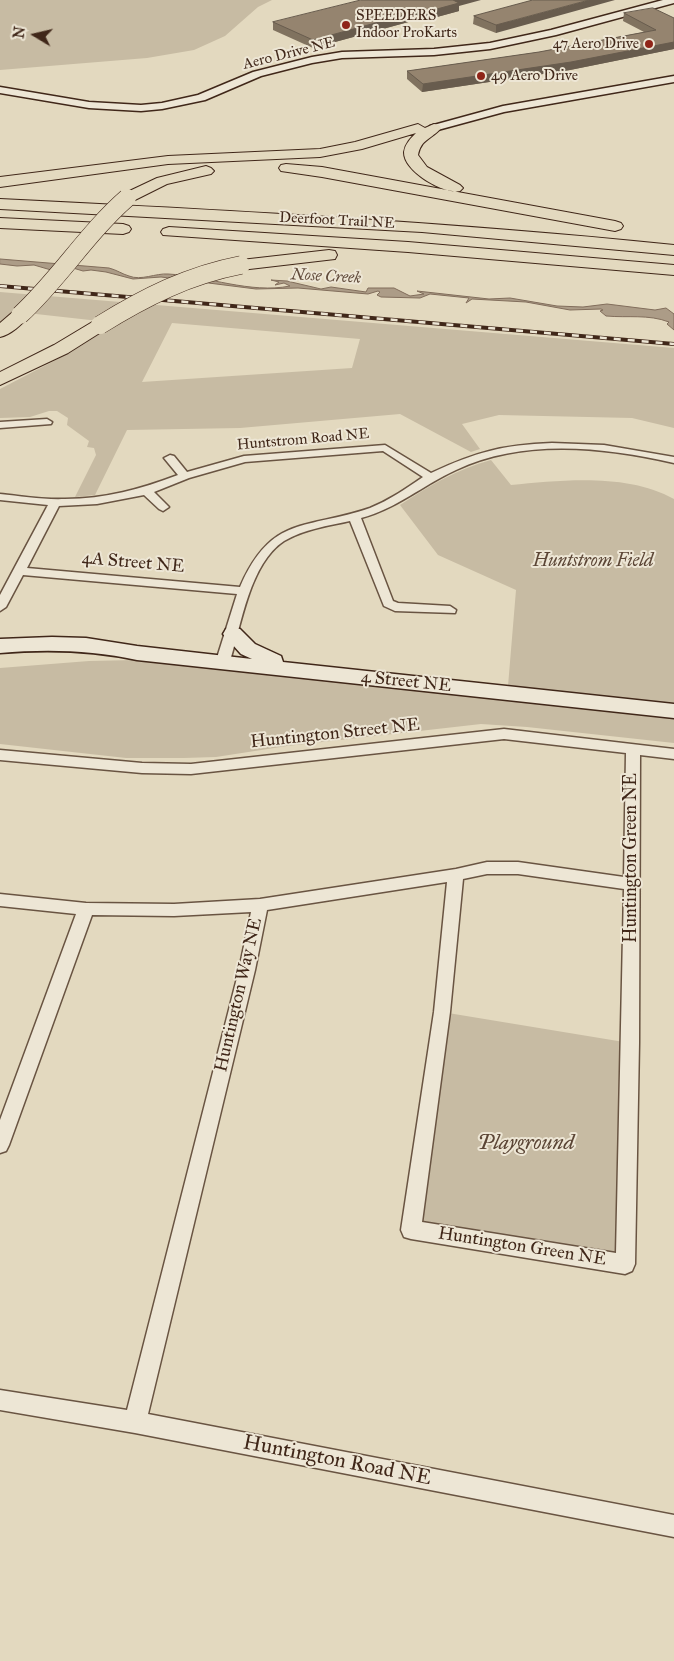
<!DOCTYPE html>
<style>
body{margin:0}
#map{position:relative;width:674px;height:1661px;overflow:hidden;background:#e3d9bf;font-family:"IM FELL Great Primer",serif}
canvas{display:block}
.north{position:absolute;left:10px;top:10px;width:50px;height:50px;-webkit-text-stroke:4px #ede6d5;paint-order:stroke;rotate:279deg;font-size:14px;font-weight:700;line-height:20px;text-align:center;color:#402719}
.north::after{content:'';display:block;margin:auto;width:18px;height:22px;background:#402719;clip-path:polygon(50% 0,100% 100%,50% 72%,0 100%)}
</style>
<div id="map">
<canvas width="674" height="1661"></canvas>
<div class="north">N</div>
</div>
<script>
const g = document.querySelector('canvas').getContext('2d');
g.lineJoin = 'round';
function paint(path, color) { g.fillStyle = color; g.fill(path, 'evenodd'); }
function strokePath(path, color, width, dash) { g.strokeStyle = color; g.lineWidth = width; g.lineCap = dash ? 'butt' : 'round'; g.setLineDash(dash || []); g.stroke(path); }
function drawText(font, color, halo, rows, align = 'center') {
  g.font = font + ' "IM FELL Great Primer",serif'; g.lineWidth = 4; g.setLineDash([]); g.textBaseline = 'middle'; g.strokeStyle = halo; g.fillStyle = color; for (const [text, x, y, turn = 0] of rows) {
    g.save(); g.translate(x, y); g.rotate((+turn || 0) * Math.PI / 180); g.textAlign = isNaN(turn) ? turn : align; if (halo) g.strokeText(text, 0, 0); g.fillText(text, 0, 0); g.restore();
  }
}
const green = new Path2D(`
 M0 0H272L258 7 225 36 194 50 147 58 0 70Z
 M0 292 674 348V428L632 418 499 415 462 424 480 449 471 452 400 414 240 428 127 430 95 495 75 497 96 455 94 448 87 447 89 441 67 425 68 418 57 411H49L30 417 0 418V389L73 351 117 323 18 312 0 327ZM172 323 360 339 352 368 142 382Z
 M491 460 511 485C562 480 628 473 674 499V704L508 686 516 590 438 555 400 505C429 486 457 469 491 460Z
 M135 660 674 716V743L527 727 481 724 287 746 216 757 184 758H126L0 744V668L89 661Z
 M442 1012 630 1043 625 1264 411 1230Z`);
const water = new Path2D(`
 M0 259 109 268C117 270 122 274 129 276 141 281 156 273 168 274 208 276 250 294 290 286L284 283 275 285 279 282 271 280 287 281 321 289 331 287 366 292 368 288H394L410 296 424 294 417 291 489 299 510 298 557 306 583 307 607 304 655 310 666 308 674 314V330L667 324 669 322C648 314 628 318 606 316L600 311 603 310 601 309 570 310 526 302 472 299 466 303 469 298 430 294 420 298 381 297 377 295 380 292 378 291 368 294 298 288 256 289 161 277 133 279 106 272 91 270 83 271 73 268 51 270 34 265 17 266 0 264Z`);
const street = new Path2D(`
 M47 419 52 422 51 424 0 428V422Z
 M552 443 604 445 674 457V463C604 447 523 438 456 470 423 485 396 509 361 518L393 601 398 603 450 606 456 610 455 613 395 611 384 606 350 521C328 526 304 529 284 541 250 563 241 625 230 661L228 664H218L216 661 237 594 23 575 6 607 0 611V595L48 505 0 500V494C21 496 44 500 65 499 105 499 141 489 178 475L164 458 170 455 174 456 187 472 244 456 385 445 431 473C476 452 502 445 552 443ZM383 451 423 477C405 489 390 500 370 508 306 530 272 514 240 587L27 568 59 506 97 504 144 495 159 509 163 511 169 507 154 492 189 478 245 462Z
 M504 729 674 749V759L640 755 639 1043 635 1264 632 1271 625 1274 411 1239 404 1237 401 1230 434 1012 447 882 267 910 255 970 148 1414 674 1515V1537L135 1433 0 1410V1390L127 1410 239 970 251 912 174 916 92 915 9 1145 6 1151 0 1153V1120L76 914 0 906V894L86 903 174 904 260 899 456 869 487 862H518L624 877 626 753 504 739 191 774 142 773 0 760V750L142 763 191 764ZM487 874H518L624 889 616 1253 422 1222 450 1012 463 879Z`);
const secondary = new Path2D(`
 M663 0H674V3L556 35 490 49 434 55 342 58 312 63 261 76 205 100 162 109 141 111 89 108 0 93V87L89 102 141 105 162 103 198 95 253 72 312 57 342 52 434 49 490 43 551 30Z
 M674 76V82L504 112 434 131 428 128 430 126 503 106Z
 M233 628 240 629 255 644 281 656 283 662 674 704V718L137 660C91 650 46 649 0 653V639L52 637 86 638 137 646 252 659 241 654 223 634 226 629Z`);
const highway = new Path2D(`
 M418 124 425 128 434 124 439 125 441 128C432 139 421 139 418 155L427 167 460 185 463 188 460 191C444 195 403 171 404 152 405 144 411 138 416 133L362 149 320 157 168 164 0 187V177L168 156 320 149 355 142Z
 M286 164 322 167 615 221 621 223 623 226 621 229 615 231 322 177 281 171 279 168 281 165Z
 M206 166 211 168 214 171 211 174 167 184 133 201H121L119 198 121 195 157 178Z
 M0 199C225 210 450 222 674 245V255L422 232 0 209Z
 M0 218 123 224 129 226 131 229 129 232 123 234 0 228Z
 M169 227 408 242 674 265V275L408 252 163 235 161 232 163 229Z
 M329 250 335 251 337 255 335 259 241 270 235 269 233 265 235 261 241 260Z
 M20 310 26 311 29 315C23 324 10 335 0 337V323L14 311Z
 M100 320 106 321 109 325 106 329 68 353 0 385V372L54 345 94 321Z`);
const rail = new Path2D(`
 M0 286 674 344`);
const highwayBridge = new Path2D(`
 M20 315C59 279 87 233 127 198
 M100 325C145 297 189 275 241 265`);
const wall = new Path2D(`
 M533 0 496 33 473 24 474 16Z
 M459 6V11L426 20 423 18 313 48 273 30V22Z
 M624 13 674 18V49L570 70 422 92 407 79V71L539 52 644 32 623 21Z`);
const shadedWall = new Path2D(`
 M453 0H481L459 6V11L426 20V12Z
 M589 0H615L496 33V25Z
 M423 10V18L313 48V40Z
 M674 42V49L570 70 422 92 423 84Z`);
const building = new Path2D(`
 M361 0H453L459 3 426 12 423 10 313 40 273 22Z
 M533 0H589L496 25 474 16Z
 M653 8 674 18V42L571 62 423 84 407 71 539 52 656 30 624 13Z`);
const markers = [
 [346,25,5,"#8f2418"],
 [649,44,5,"#8f2418"],
 [481,76,5,"#8f2418"]
];
const farPoinames = [
 ["SPEEDERS",356,16],
 ["Indoor ProKarts",356,33],
 ["47 Aero Drive",639,44,"right"],
 ["49 Aero Drive",491,76]
];
const farStreetnames = [
 ["Aero Drive NE",289,54,-14],
 ["Deerfoot Trail NE",337,221,3],
 ["Huntstrom Road NE",303,440,-5]
];
const farWaternames = [
 ["Nose Creek",326,277,3]
];
const parkNames = [
 ["Huntstrom Field",593,562]
];
const streetNames = [
 ["4A Street NE",133,563,5],
 ["4 Street NE",406,682,6],
 ["Huntington Street NE",335,734,-6],
 ["Huntington Green NE",632,858,-90],
 ["Huntington Way NE",239,995,-77],
 ["Huntington Green NE",522,1247,9]
];
const nearParknames = [
 ["Playground",526,1144]
];
const nearStreetnames = [
 ["Huntington Road NE",337,1461,11]
];
paint(green, '#c7bba3');
paint(water, '#ac9c87');
strokePath(water, '#816d5b', 1);
strokePath(street, '#695442', 3);
strokePath(secondary, '#402719', 3);
strokePath(highway, '#402719', 2);
paint(street, '#ede6d5');
paint(secondary, '#ede6d5');
paint(highway, '#e3d9bf');
strokePath(rail, '#402719', 4);
strokePath(rail, '#ede6d5', 2.5, [7]);
strokePath(highwayBridge, '#402719', 19, []);
strokePath(highwayBridge, '#e3d9bf', 18);
paint(wall, '#80725f');
paint(shadedWall, '#685c4e');
paint(building, '#95846f');
strokePath(building, '#685c4e', 1);
for (const [x, y, r, color] of markers) { const dot = new Path2D(); dot.arc(x, y, r, 0, 2 * Math.PI); g.fillStyle = color; g.fill(dot); strokePath(dot, '#ede6d5', 2); }
drawText('15px', '#402719', '#ede6d5', farPoinames, 'left');
drawText('15px', '#402719', '#ede6d5', farStreetnames);
drawText('italic 16px', '#604a3a', '#ede6d5', farWaternames);
drawText('italic 18px', '#5b4535', '#ede6d5', parkNames);
drawText('18px', '#402719', '#ede6d5', streetNames);
drawText('italic 21px', '#5b4535', '#ede6d5', nearParknames);
drawText('21px', '#402719', '#ede6d5', nearStreetnames);
</script>
